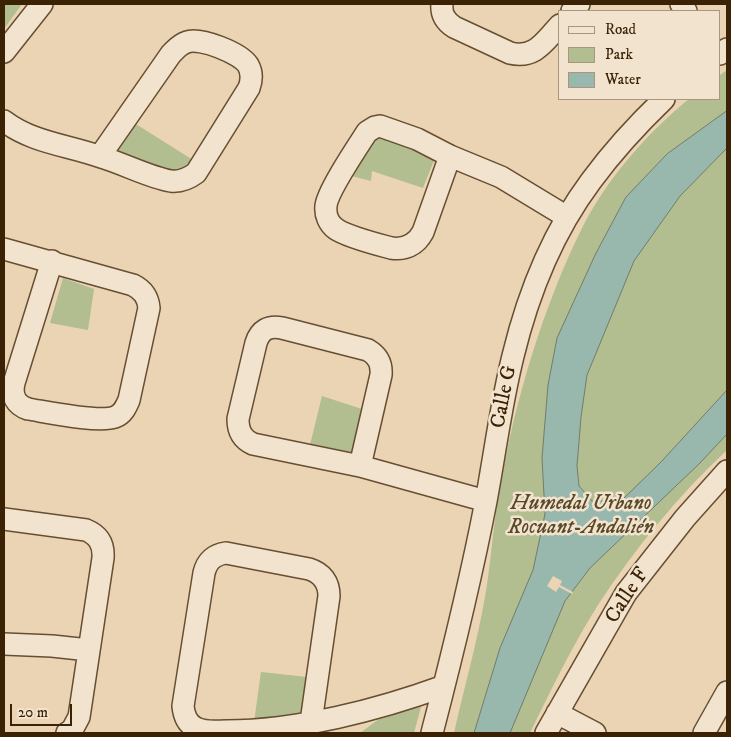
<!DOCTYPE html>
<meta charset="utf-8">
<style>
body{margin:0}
#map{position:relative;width:731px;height:737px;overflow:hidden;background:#ead4b4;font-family:"IM FELL DW Pica",serif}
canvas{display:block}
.frame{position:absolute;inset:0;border:5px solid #3b2205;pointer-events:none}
.legend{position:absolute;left:558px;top:10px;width:162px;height:90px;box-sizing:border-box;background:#f1e3ce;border:1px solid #a8967e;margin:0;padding:6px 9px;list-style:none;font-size:15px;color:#3b2205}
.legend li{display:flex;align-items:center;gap:10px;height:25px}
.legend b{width:25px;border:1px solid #a8967e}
.scale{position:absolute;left:10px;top:704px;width:62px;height:22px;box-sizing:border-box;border:2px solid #3b2205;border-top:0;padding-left:6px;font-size:15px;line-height:18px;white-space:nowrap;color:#3b2205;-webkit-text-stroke:4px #f1e3ce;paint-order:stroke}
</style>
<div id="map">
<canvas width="731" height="737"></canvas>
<div class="frame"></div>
<ul class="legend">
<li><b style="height:6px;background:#f1e3ce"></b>Road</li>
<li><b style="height:14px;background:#b2bd90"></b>Park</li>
<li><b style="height:14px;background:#98b8ae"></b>Water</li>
</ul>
<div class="scale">20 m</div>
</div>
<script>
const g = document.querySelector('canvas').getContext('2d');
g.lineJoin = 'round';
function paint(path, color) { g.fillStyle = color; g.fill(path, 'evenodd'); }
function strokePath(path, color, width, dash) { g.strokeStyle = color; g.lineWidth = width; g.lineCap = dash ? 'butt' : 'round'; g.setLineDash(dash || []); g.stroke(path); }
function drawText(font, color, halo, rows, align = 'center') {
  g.font = font + ' "IM FELL DW Pica",serif'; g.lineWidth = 5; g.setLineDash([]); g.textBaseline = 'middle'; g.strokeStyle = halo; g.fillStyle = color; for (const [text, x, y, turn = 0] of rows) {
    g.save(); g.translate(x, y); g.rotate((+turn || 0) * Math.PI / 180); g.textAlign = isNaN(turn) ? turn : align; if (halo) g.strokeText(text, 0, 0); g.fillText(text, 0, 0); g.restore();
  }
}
const green = new Path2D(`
 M4 4H22L4 29Z
 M727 70V450C678 496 635 548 598 605 572 646 551 690 530 733H454C464 688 477 643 485 597 491 562 493 527 499 492 514 404 543 306 583 226 607 179 648 132 689 99H720V75Z
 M131 121 193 160 182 169 170 171 113 151Z
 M380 134 437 153 423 188 372 171 371 181 348 175 368 142Z
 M63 278 94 289 88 330 50 323Z
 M322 396 365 410 355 457 310 445Z
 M261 672 307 677 302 714 254 722Z
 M421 707 414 733H360L383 716Z`);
const water = new Path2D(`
 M727 111V148L680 196 634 261 587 375 581 417 577 466 579 486 592 501H621L661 462 727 390V434L700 463 590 568 565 601 510 733H474L500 648 533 570 545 514 542 458 548 385 557 338 596 253 626 197 667 154Z`);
const pier = new Path2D(`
 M553 576 562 581 560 585 573 592 572 594 559 587 556 592 547 586Z`);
const minor = new Path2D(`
 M442 4C441 14 445 21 454 27L510 53C535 59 544 42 560 25
 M681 4 686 11
 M572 11 579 4
 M4 52 42 4
 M720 54 727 49
 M4 121C33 143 68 145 101 157 122 163 151 178 171 181 181 182 188 179 196 173L249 88C252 80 252 72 248 65 240 53 200 37 187 42 180 44 176 49 171 54L100 156
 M450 156 423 232C416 245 405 250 391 248 376 244 348 237 336 229 329 224 325 215 326 206 327 192 358 146 367 132L375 127 380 126 417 139 450 156 501 177 567 217
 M4 249 133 285C143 290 148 297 149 308L129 400C126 407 123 414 115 417 99 423 47 412 28 409 16 405 11 396 14 383L52 261
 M360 466 381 375C382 363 378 356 368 350L282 328C269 325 260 330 256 343L238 419C238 431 242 439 253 444L360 466 486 501
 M4 519 86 530C98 535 104 544 103 558L79 717 72 730 67 733
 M4 644 52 646 89 650
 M557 713 595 733
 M311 722 329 596C329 582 322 573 309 569L226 553C213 555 207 561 204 573L183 706C184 716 187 724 196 728 205 733 217 731 226 731 297 731 378 710 444 686
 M432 733C452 656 471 579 486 501 495 453 501 404 513 356 528 294 553 232 591 181 613 151 638 124 664 99
 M546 733 626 593 685 518 727 471
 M704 733 727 692`);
const streetNames = [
 ["Calle G",505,397,-79],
 ["Calle F",628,596,-57]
];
const parkNames = [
 ["Humedal Urbano",581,505],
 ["Rocuant-Andalién",581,529]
];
paint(green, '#b2bd90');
paint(water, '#98b8ae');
strokePath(water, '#737c6a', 1);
paint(pier, '#ead4b4');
strokePath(minor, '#674e31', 24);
strokePath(minor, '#f1e3ce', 21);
drawText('21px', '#3b2205', '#f1e3ce', streetNames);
drawText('italic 21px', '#594928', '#f1e3ce', parkNames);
</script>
